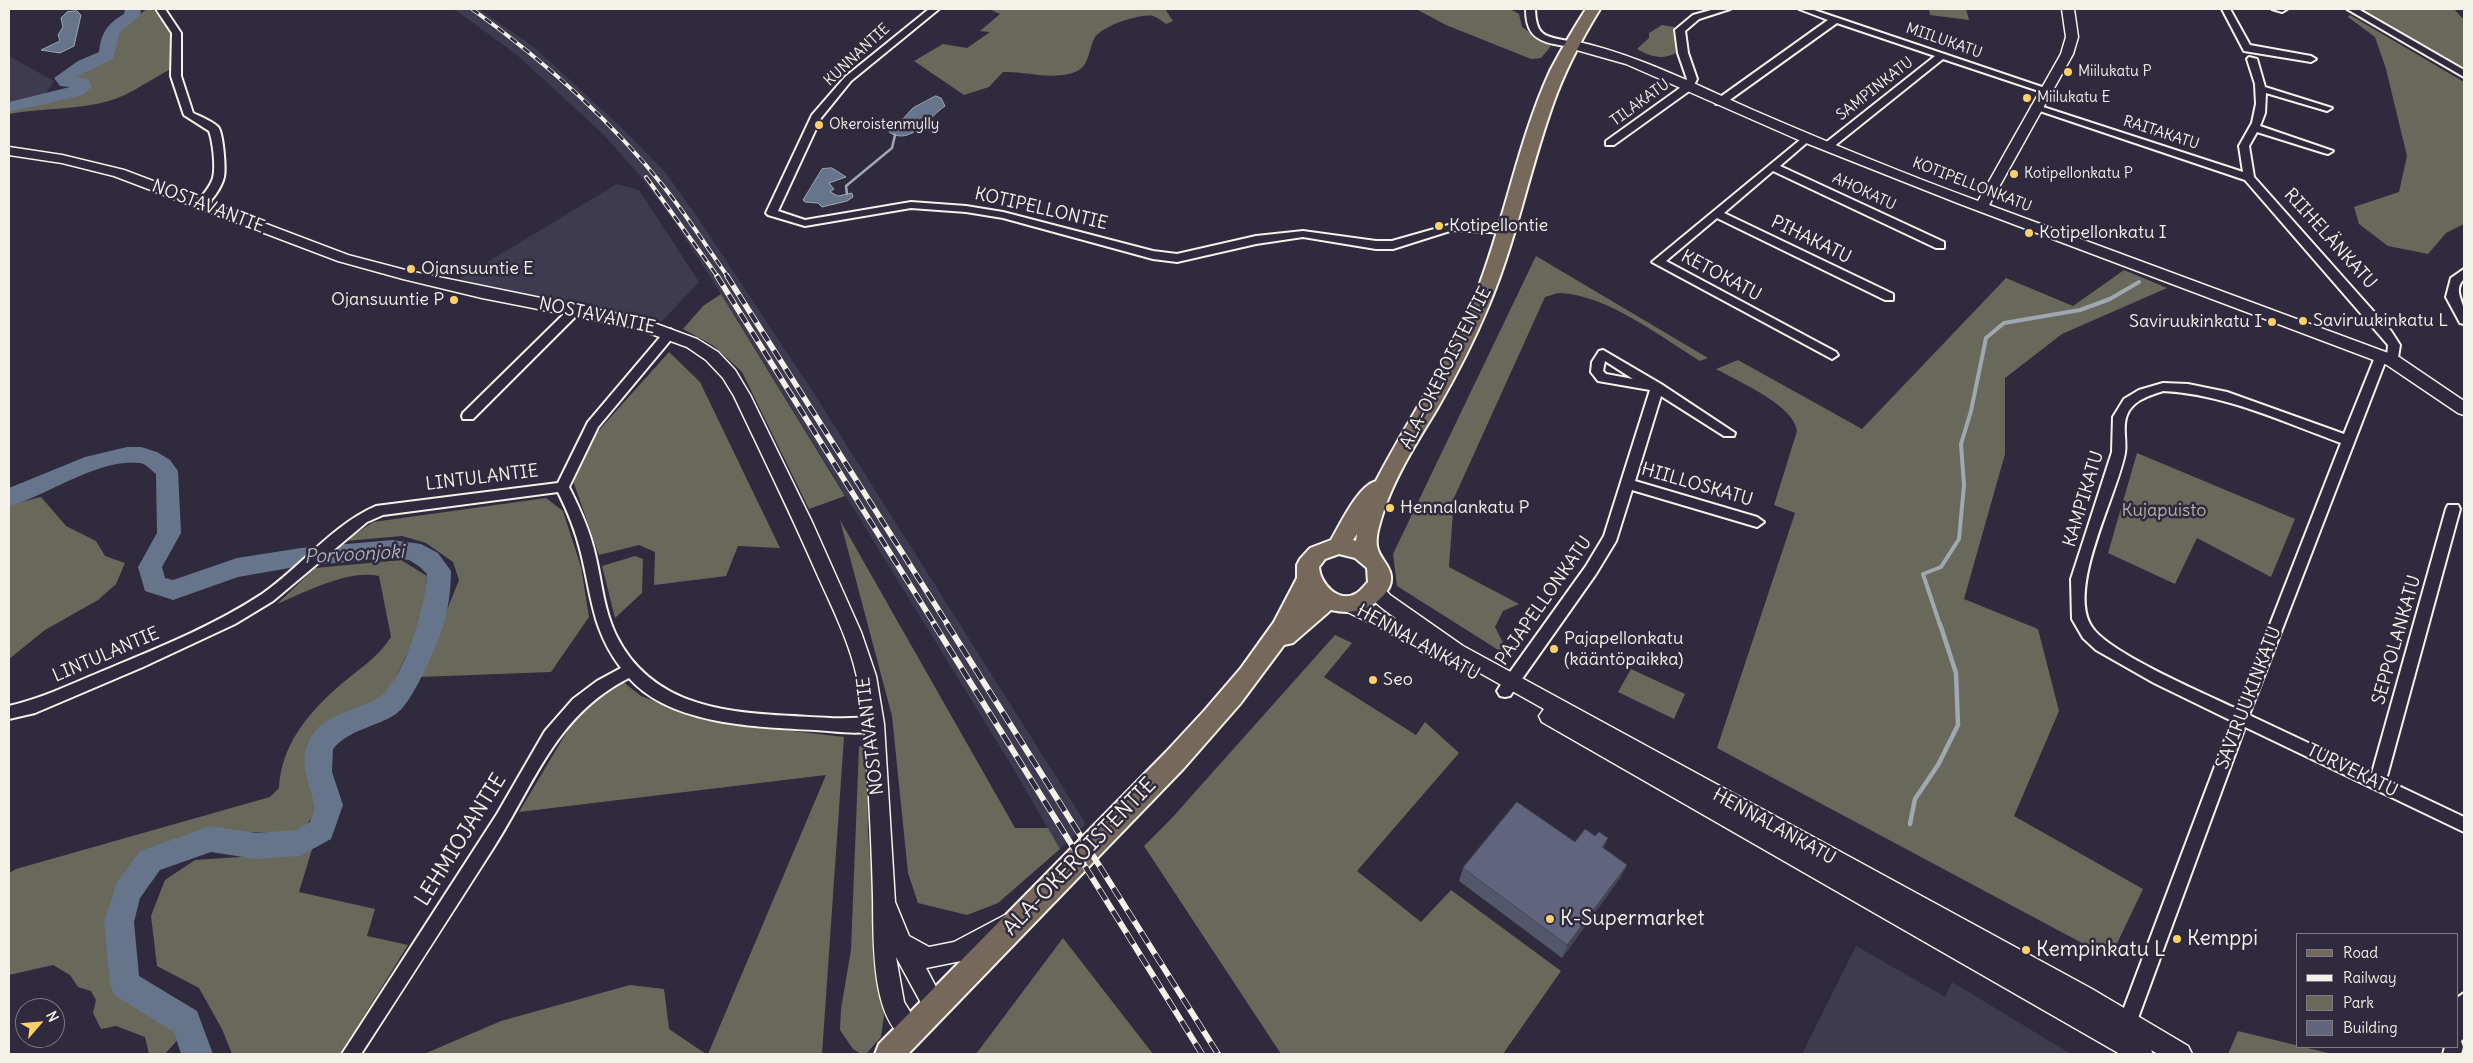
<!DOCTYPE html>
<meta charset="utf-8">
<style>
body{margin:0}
#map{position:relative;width:2473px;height:1063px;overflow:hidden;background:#2f2a3d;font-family:Delius,sans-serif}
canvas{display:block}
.frame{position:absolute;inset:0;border:10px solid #f4f1e8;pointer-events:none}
.legend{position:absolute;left:2296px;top:933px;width:162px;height:115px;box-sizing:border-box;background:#2f2a3d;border:1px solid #7e7a81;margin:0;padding:6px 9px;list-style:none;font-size:15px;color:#f4f1e8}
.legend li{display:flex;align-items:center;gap:10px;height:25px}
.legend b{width:25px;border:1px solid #7e7a81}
.north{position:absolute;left:15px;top:998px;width:50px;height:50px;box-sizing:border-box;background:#2f2a3d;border:1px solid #7e7a81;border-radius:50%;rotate:63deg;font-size:14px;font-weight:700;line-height:20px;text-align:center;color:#f4f1e8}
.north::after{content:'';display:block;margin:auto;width:18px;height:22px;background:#ffd166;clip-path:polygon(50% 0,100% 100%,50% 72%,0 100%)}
</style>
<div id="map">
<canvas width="2473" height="1063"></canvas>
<div class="frame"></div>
<ul class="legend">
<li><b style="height:6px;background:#76695c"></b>Road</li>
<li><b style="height:6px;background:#f4f1e8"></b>Railway</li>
<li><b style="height:14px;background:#68695a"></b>Park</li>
<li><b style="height:14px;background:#62647e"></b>Building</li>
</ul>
<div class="north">N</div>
</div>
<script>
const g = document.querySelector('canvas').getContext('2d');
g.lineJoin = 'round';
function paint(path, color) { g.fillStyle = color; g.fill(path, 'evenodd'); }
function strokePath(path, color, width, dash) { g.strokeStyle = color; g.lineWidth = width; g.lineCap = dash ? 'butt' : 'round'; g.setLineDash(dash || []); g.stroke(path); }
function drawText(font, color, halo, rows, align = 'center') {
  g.font = font + ' Delius,sans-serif'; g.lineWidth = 5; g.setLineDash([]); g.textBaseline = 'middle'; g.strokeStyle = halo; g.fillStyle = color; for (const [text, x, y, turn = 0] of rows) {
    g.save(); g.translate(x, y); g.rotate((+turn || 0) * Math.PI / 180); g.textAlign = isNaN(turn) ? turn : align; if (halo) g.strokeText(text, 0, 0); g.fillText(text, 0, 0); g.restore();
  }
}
const built = new Path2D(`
 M454 9H479L535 48 621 127 665 172 696 215 815 395 1086 824 1060 849 1010 763 734 314 676 224 641 177 603 134 517 55Z
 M9 56 54 81 46 93 9 105Z
 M617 184 639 190 699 282 662 321 456 281Z
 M1856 946 1945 997 1952 982 2071 1054H1802Z`);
const green = new Path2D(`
 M147 9H153C174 37 176 33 171 69 151 79 130 95 109 101 76 110 42 108 9 114V110L81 91 87 84 70 79 111 56 122 26Z
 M989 9H1165L1173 21 1166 24C1162 21 1157 17 1153 16 1140 13 1099 27 1094 39 1089 49 1089 64 1079 70 1057 82 1027 71 1003 72L989 87 964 95 914 61 943 44 967 48 990 32 980 31 1000 14Z
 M1416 9H1510L1519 14 1522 27 1551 46 1541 58 1531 59 1446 25Z
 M1929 9H1966L1969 20 1930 15Z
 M2360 9H2454L2464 20V68Z
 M2350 15 2464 82V224L2446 233 2428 254 2388 246 2359 224 2354 207 2399 192 2407 156 2386 69 2375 37 2348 17Z
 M1662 25 1674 27 1676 53C1662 60 1651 57 1637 49L1649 38V33Z
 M1536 256 1708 358 1700 361C1661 337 1607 295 1560 293 1555 293 1550 296 1545 297L1454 498 1449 567 1519 604 1503 611 1495 627 1511 658 1397 586 1393 554Z
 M2124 270 2167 288 2062 334 2005 378V454L1964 599 2038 629 2059 711 2014 816 2143 889 2110 958 1717 748 1795 513 1774 505 1797 431C1794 405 1739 382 1716 369L1738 360 1862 429 2006 278 2073 306Z
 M721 294 845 496 809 509 742 372 714 346 683 329 703 306Z
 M669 352 700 382 780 548 738 546 726 576 654 585 655 552 639 545 599 555 573 481 591 439Z
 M2137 453 2295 519 2271 577 2197 538 2175 584 2108 553Z
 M41 497 66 526 96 541 105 556 125 563 116 584 98 600 45 630 9 659V505Z
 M546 498 563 511 581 567 589 617 551 672 420 677 459 580 453 562 426 543 402 536 346 541 373 522Z
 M840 520 1015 828H1048L1060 849 998 903 967 915 918 903 908 873 892 716Z
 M635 556 643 559 642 593 615 618 602 566Z
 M401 560 427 576 422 623 391 687 382 699 361 707 317 736 305 762 319 807 301 833 220 832 135 860 122 883 107 933 115 986 181 1036 165 1054H149L145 1037 116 1026 101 1029 93 1013 96 1000 91 991 78 987 70 975 53 965 9 975V873L16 869 270 797 279 788C281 746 307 714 338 687 358 669 375 661 391 637L379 576C349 569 305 592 277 604L315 568Z
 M1335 635 1352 643 1324 677 1416 735 1425 722 1459 753 1357 871 1421 922 1451 890 1561 971 1503 1054H1281L1144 846 1171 819Z
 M1631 669 1685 694 1674 719 1618 692Z
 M622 681 641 696 707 721 844 737 822 1054H708L826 775 519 812 581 708Z
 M863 744 867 753 868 833 878 952 885 1008 881 1037 866 1054H861L853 1049 840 1030 841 1009 851 950 859 747Z
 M313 846 299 892 375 909 367 936 408 945 340 1054H232L222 1029 199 988 157 966 151 916 165 880 195 860 282 854Z
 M1063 938 1153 1054H976Z
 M630 985 664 989 669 1029 706 1054H424L501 1021Z
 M2238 1031 2332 1054H2228Z`);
const water = new Path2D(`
 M77 11 81 15 74 46 60 53 41 50 60 41 58 35 63 27 61 18 67 12Z
 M936 96 941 98 945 106C930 116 910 147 889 132L892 124 901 121 913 108Z
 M832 168 846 177 829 183 834 189 830 192 838 196 852 193 853 197 847 201 822 207 818 203 805 202 803 200 822 169Z`);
const streamFar2 = new Path2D(`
 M847 194 846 186 892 148 895 135`);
const streamFar1 = new Path2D(`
 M1940 625 1923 574 1941 567 1959 539 1964 485 1961 444 1971 411 1986 338 2004 323 2080 310 2110 299 2139 282`);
const stream = new Path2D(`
 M1910 824 1915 799 1938 765 1958 725 1956 673 1940 624`);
const river = new Path2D(`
 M125 9H141L140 16 120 32 113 59 76 77 88 79 92 87 83 95 9 112V102L70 87 60 86 54 78 78 61 99 52C101 33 108 23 124 14Z
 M127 447H141L157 452 170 460 178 471 181 533 162 567 165 578 173 580 237 558 301 548 392 540 421 544 438 553 451 571C451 587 449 604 445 620 439 641 413 703 396 714 377 727 349 729 333 749L332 772 343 805 331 839 300 856 256 859 211 852 160 870 140 898 134 922 139 976 197 1011 213 1054H181L174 1032 114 995 110 984 104 922 117 882 140 851 211 826 256 833 296 830 310 822C311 817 316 809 314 804 309 779 297 763 311 737 324 714 356 711 376 699 404 684 426 604 427 574L420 567 409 560 392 558 301 566 238 577 173 600 145 591 138 567 157 533 156 474C151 470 146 464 140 463 101 457 46 496 9 506V488L85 457Z`);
const minor = new Path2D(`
 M156 9H165L181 33V76L193 113C201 117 212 121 218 127 223 132 226 169 224 177 222 186 211 205 201 207L196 204C202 195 210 188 213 178 216 168 213 141 209 131L184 115 171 76 172 33Z
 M929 9H939L851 81 821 118 778 211 805 220 911 202 966 206 1003 212 1153 251 1177 254 1256 236 1303 231 1376 241H1392L1452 224 1506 227 1512 230 1506 233 1453 230 1393 249H1376L1303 237 1256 244 1177 262 1153 259 1003 218 966 212 911 208 805 226 768 215 766 213 812 115 845 77Z
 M1526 9H1535C1536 40 1548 36 1573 42V46C1567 47 1560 45 1554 44 1533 40 1526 30 1526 9Z
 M1715 9H1730L1699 19 1685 31 1688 53 1697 79 1692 89 1614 145H1606V141L1684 85 1687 79 1678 53 1675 30 1693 15Z
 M1799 9H1811L2051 90 2042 92 1943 59 1832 148H1824V144L1935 56 1837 23 1724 104H1716V100L1828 20Z
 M2222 9H2230L2250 45 2311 56 2316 59 2311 62 2244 51Z
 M2272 9H2287L2282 12Z
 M2347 9H2358L2464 70V77Z
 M2249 57 2257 59 2265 87 2332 108 2327 111 2266 93 2265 113 2260 126 2333 151 2328 154 2324 153 2257 132 2249 146 2254 177 2391 331 2400 345 2397 364H2389L2387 357 2249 715 2372 773 2446 509 2448 505H2458L2460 509 2386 780 2464 817V832L2245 727 2134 1029 2131 1035 2125 1038 2119 1035 2116 1029 2232 721 2154 683 2096 650 2083 638 2072 619 2071 579 2112 452 2113 417 2124 399 2139 390 2163 383 2188 384 2227 392 2344 434 2375 357 2381 353 2387 357 2388 345 2245 180 2031 108 2032 106H2040L2243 172 2239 146 2252 123 2256 104 2255 84 2247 59ZM2163 391C2225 394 2283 422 2341 443L2237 709C2205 694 2109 653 2092 627 2066 589 2117 496 2125 453 2127 441 2122 426 2127 415 2133 400 2149 396 2163 391Z
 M1806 135 1811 138 1810 140 1780 166 1944 242V248H1936L1773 171 1724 213 1893 294V300H1885L1717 218 1666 261 1836 352 1838 355 1832 359 1652 262Z
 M2464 269V279C2453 290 2463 300 2464 311 2465 315 2464 320 2464 324L2460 323 2446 297 2451 278Z
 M575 306 579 307 581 310 579 313 473 419H463L462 416 463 413 571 307Z
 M670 329 676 333 674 336 598 427 569 487C580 509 591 533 596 558 602 584 604 610 616 635 657 718 750 713 830 718 843 719 870 716 879 719L882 724 879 729C859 736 836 731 815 730 757 727 670 725 629 678 556 715 536 781 494 847 450 916 406 985 361 1054H342L497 814 545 731 573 699 597 681 621 668C592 630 592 597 581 553 576 532 568 512 558 492L383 515 367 522 273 601 235 624 143 667 35 713 9 719V706C40 699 69 685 98 673 153 650 212 627 262 594 301 567 332 525 376 506L558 483 588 422 666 330Z
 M1603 350 1661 384 1735 433 1734 436H1724L1661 396 1635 481 1757 517 1764 522 1757 527 1632 490 1616 541 1596 574 1510 696 1505 697 1500 696 1497 691 1500 686 1586 566 1604 536 1650 390 1598 381 1591 372 1592 362 1599 351ZM1605 361 1633 379 1606 374 1603 371Z
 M2464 993V1038L2461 1041 2463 1047 2461 1054H2443L2445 1047H2457V998Z`);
const tertiary = new Path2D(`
 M2062 9H2074L2078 37 2073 54 1989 205 2399 357 2464 401V415L2458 413 2387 365 1960 204 1801 141 1626 64 1566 47 1564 44 1570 40C1634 53 1694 84 1753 110 1827 142 1902 173 1978 201L2061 54 2066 37Z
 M9 147 62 155 124 170 348 255 409 271 643 319 697 339 718 352 735 370 750 395 812 522 861 632 876 676 884 724 895 902 909 936 929 947 954 942 1005 915 1013 918 1016 925 1013 932 966 960 926 968 946 1006 943 1014 935 1017 927 1014 896 957 904 1002 922 1031 919 1039 911 1042C869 1025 874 933 873 896 872 856 870 817 868 778 866 744 864 710 857 677 849 641 832 607 817 574 791 514 762 455 734 396L723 378 706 360 687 347 635 328 482 298 403 279 338 261 114 176 62 163 9 155Z
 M1375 583 1381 585 1390 595 1463 646 2092 989 2188 1046 2192 1054H2158L2151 1050 2153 1054H2120L1542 722 1539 716 1544 709 1441 651 1440 654 1433 657 1426 654 1385 630 1341 609 1338 604 1341 599 1347 597 1397 619C1385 610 1373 603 1366 590L1369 585Z`);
const primary = new Path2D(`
 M1586 9H1600C1581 40 1564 72 1552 107 1529 172 1516 241 1489 305 1474 341 1456 376 1437 409 1417 442 1395 476 1383 513 1380 523 1374 539 1378 550 1382 562 1399 573 1387 591 1373 610 1353 615 1331 610L1293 643 1284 645 1240 704 1184 768 908 1054H875L879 1044 1166 752 1204 711 1241 668 1274 622 1297 578V565L1300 559 1310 548 1331 540C1341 523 1357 487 1376 481 1409 417 1451 358 1477 291 1505 219 1518 141 1550 71 1561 50 1573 29 1586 9ZM1357 534 1356 541 1353 540ZM1339 554 1355 558 1367 568 1368 582C1365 585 1361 590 1357 593 1339 604 1320 584 1319 567L1325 559Z`);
const railFar2 = new Path2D(`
 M472 9C543 60 609 118 664 187 687 216 707 247 728 277
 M646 177 718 277`);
const railFar1 = new Path2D(`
 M717 276 935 625
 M727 276 948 625`);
const rail = new Path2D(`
 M934 624 1202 1054
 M947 624 1218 1054`);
const wall = new Path2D(`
 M1595 836 1603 848 1627 865 1620 878 1562 958 1459 881 1463 868 1575 842Z`);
const shadedWall = new Path2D(`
 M1608 838 1602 852V847Z
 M1627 865 1620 878 1562 958 1567 945Z`);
const building = new Path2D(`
 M1517 802 1575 842 1585 829 1595 836 1599 832 1608 838 1602 847 1627 865 1567 945 1463 868Z`);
const markers = [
 [2068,72,5,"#ffd166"],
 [2027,98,5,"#ffd166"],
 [819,125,5,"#ffd166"],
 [2014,174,5,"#ffd166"],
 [1439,226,5,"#ffd166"],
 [2029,233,5,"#ffd166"],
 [411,269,5,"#ffd166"],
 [454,300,5,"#ffd166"],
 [2303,321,5,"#ffd166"],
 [2272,322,5,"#ffd166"],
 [1390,508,5,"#ffd166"],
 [1554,649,5,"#ffd166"],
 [1373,680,5,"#ffd166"],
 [1550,919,5,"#ffd166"],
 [2177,939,5,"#ffd166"],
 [2026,950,5,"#ffd166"]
];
const farStreetnames = [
 ["MIILUKATU",1944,41,19],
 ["KUNNANTIE",857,55,-43],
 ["SAMPINKATU",1875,89,-38],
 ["TILAKATU",1640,103,-36],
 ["RAITAKATU",2161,133,18],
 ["KOTIPELLONKATU",1972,185,21],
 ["AHOKATU",1864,192,25]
];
const farPoinames = [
 ["Miilukatu P",2078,72],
 ["Miilukatu E",2037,98],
 ["Okeroistenmylly",829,125],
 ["Kotipellonkatu P",2024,174]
];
const streetNames = [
 ["NOSTAVANTIE",208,207,21],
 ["KOTIPELLONTIE",1041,209,13],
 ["RIIHELÄNKATU",2330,239,48],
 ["PIHAKATU",1811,240,26],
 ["KETOKATU",1721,276,28],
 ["NOSTAVANTIE",597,316,12],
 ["ALA-OKEROISTENTIE",1446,368,-63],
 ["LINTULANTIE",482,478,-7],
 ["HIILLOSKATU",1697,485,16],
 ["KAMPIKATU",2084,499,-73],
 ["PAJAPELLONKATU",1544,601,-55],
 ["SEPPOLANKATU",2397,640,-74],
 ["HENNALANKATU",1418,643,29],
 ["LINTULANTIE",106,655,-23],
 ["SAVIRUUKINKATU",2249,698,-69],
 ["NOSTAVANTIE",871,736,-97],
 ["TURVEKATU",2352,771,26],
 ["HENNALANKATU",1774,827,29]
];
const poiNames = [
 ["Kotipellontie",1449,226],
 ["Kotipellonkatu I",2039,233],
 ["Ojansuuntie E",421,269],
 ["Ojansuuntie P",444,300,"right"],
 ["Saviruukinkatu L",2313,321],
 ["Saviruukinkatu I",2262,322,"right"],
 ["Hennalankatu P",1400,508],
 ["Pajapellonkatu",1564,639],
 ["(kääntöpaikka)",1564,660],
 ["Seo",1383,680]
];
const parkNames = [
 ["Kujapuisto",2164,511]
];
const waterNames = [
 ["Porvoonjoki",354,555,-3]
];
const nearStreetnames = [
 ["LEHMIOJANTIE",461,840,-58],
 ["ALA-OKEROISTENTIE",1080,857,-46]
];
const nearPoinames = [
 ["K-Supermarket",1560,919],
 ["Kemppi",2187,939],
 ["Kempinkatu L",2036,950]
];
paint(built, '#3e3b50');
paint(green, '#68695a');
paint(water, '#66758b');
strokePath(water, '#9fa7b0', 1);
strokePath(streamFar2, '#9fa7b0', 2.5);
strokePath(streamFar1, '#9fa7b0', 4);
strokePath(stream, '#9fa7b0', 4.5);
paint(river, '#66758b');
strokePath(minor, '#f4f1e8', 4);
strokePath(tertiary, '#f4f1e8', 3);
strokePath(primary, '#f4f1e8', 4);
paint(minor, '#2f2a3d');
paint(tertiary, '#2f2a3d');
paint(primary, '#76695c');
strokePath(railFar2, '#f4f1e8', 4);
strokePath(railFar1, '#f4f1e8', 5.5);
strokePath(rail, '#f4f1e8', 6);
strokePath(railFar2, '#2f2a3d', 2.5, [8]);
strokePath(railFar1, '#2f2a3d', 4, [11]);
strokePath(rail, '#2f2a3d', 4.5, [13]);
paint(wall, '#54566c');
paint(shadedWall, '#454658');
paint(building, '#62647e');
strokePath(building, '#454658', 1);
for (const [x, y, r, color] of markers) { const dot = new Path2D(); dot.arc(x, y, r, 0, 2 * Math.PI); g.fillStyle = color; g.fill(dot); strokePath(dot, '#2f2a3d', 2); }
drawText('15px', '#f4f1e8', '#2f2a3d', farStreetnames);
drawText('15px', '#f4f1e8', '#2f2a3d', farPoinames, 'left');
drawText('18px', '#f4f1e8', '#2f2a3d', streetNames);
drawText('18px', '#f4f1e8', '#2f2a3d', poiNames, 'left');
drawText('18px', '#b5b4a8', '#2f2a3d', parkNames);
drawText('italic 19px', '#adb3ba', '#2f2a3d', waterNames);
drawText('21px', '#f4f1e8', '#2f2a3d', nearStreetnames);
drawText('21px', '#f4f1e8', '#2f2a3d', nearPoinames, 'left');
</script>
